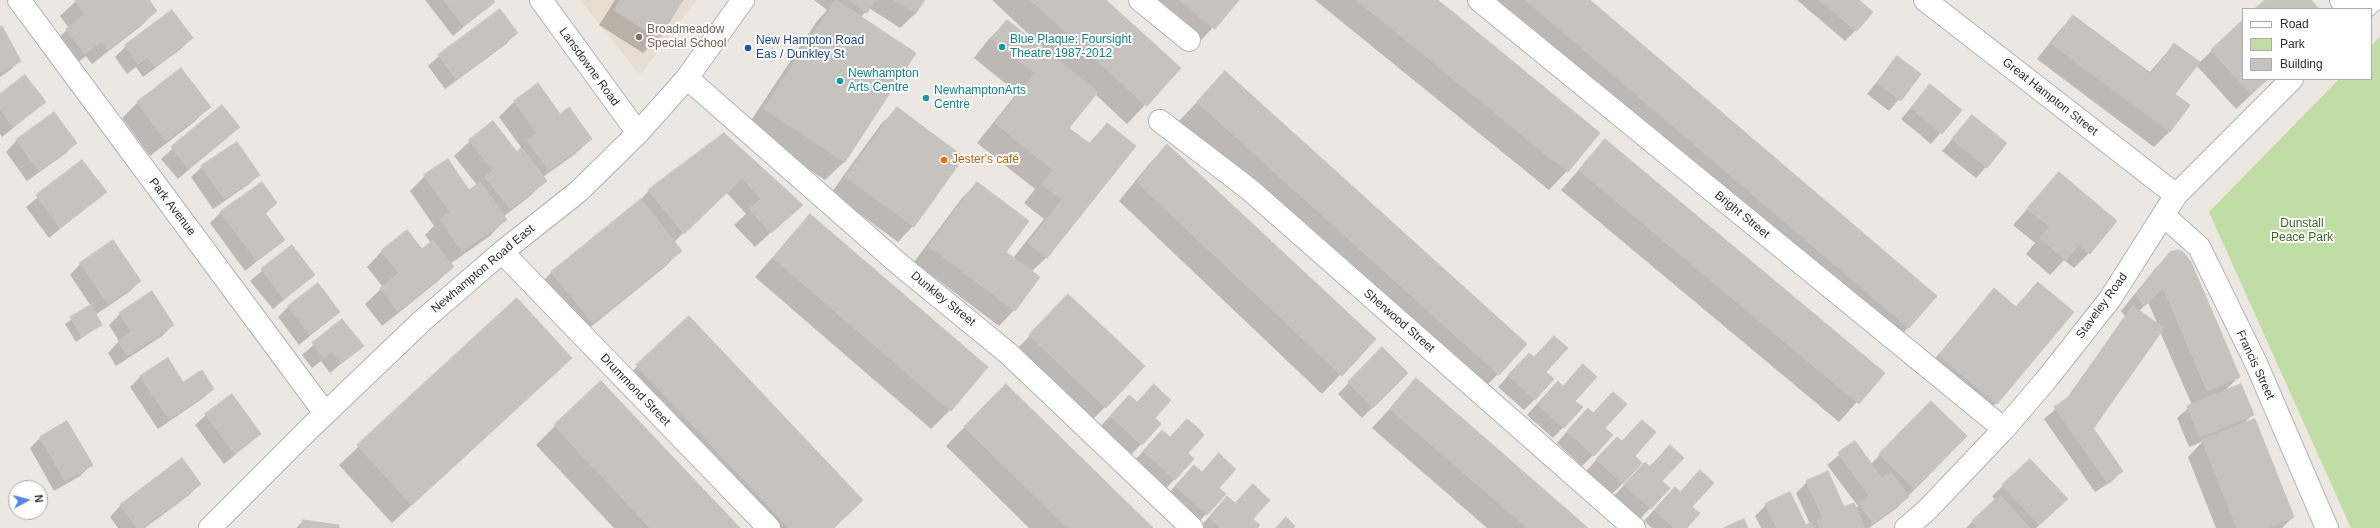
<!DOCTYPE html>
<meta charset="utf-8">
<style>
body{margin:0}
#map{position:relative;width:2380px;height:528px;overflow:hidden;background:#ede7e2;font-family:Helvetica,sans-serif}
canvas{display:block}
.legend{position:absolute;left:2242px;top:8px;width:130px;height:72px;box-sizing:border-box;background:#fff;border:1px solid #ababab;margin:0;padding:5px 7px;list-style:none;font-size:12px;color:#2e2e2e}
.legend li{display:flex;align-items:center;gap:8px;height:20px}
.legend b{width:20px;border:1px solid #ababab}
.north{position:absolute;left:8px;top:480px;width:40px;height:40px;box-sizing:border-box;background:#fff;border:1px solid #ababab;border-radius:50%;rotate:83deg;font-size:11px;font-weight:700;line-height:16px;text-align:center;color:#2e2e2e}
.north::after{content:'';display:block;margin:auto;width:14px;height:18px;background:#5684e6;clip-path:polygon(50% 0,100% 100%,50% 72%,0 100%)}
</style>
<div id="map">
<canvas width="2380" height="528"></canvas>
<ul class="legend">
<li><b style="height:5px;background:#fff"></b>Road</li>
<li><b style="height:11px;background:#c0dda6"></b>Park</li>
<li><b style="height:11px;background:#c6c2bd"></b>Building</li>
</ul>
<div class="north">N</div>
</div>
<script>
const g = document.querySelector('canvas').getContext('2d');
g.lineJoin = 'round';
function paint(path, color) { g.fillStyle = color; g.fill(path, 'evenodd'); }
function strokePath(path, color, width, dash) { g.strokeStyle = color; g.lineWidth = width; g.lineCap = dash ? 'butt' : 'round'; g.setLineDash(dash || []); g.stroke(path); }
function drawText(font, color, halo, rows, align = 'center') {
  g.font = font + ' Helvetica,sans-serif'; g.lineWidth = 4; g.setLineDash([]); g.textBaseline = 'middle'; g.strokeStyle = halo; g.fillStyle = color; for (const [text, x, y, turn = 0] of rows) {
    g.save(); g.translate(x, y); g.rotate((+turn || 0) * Math.PI / 180); g.textAlign = isNaN(turn) ? turn : align; if (halo) g.strokeText(text, 0, 0); g.fillText(text, 0, 0); g.restore();
  }
}
const education = new Path2D(`
 M580 0H697L640 75Z`);
const green = new Path2D(`
 M2380 36V528H2351L2209 212 2339 79H2371V46Z`);
const shadow = new Path2D(`
 M77 0H147L156 11 141 26 92 64 86 56 70 69 51 45 69 28 60 16Z
 M425 0H492L493 2 453 36Z
 M615 0H682L658 38 643 53 599 25Z
 M814 0H923L916 13 900 28 869 8 860 18 915 54 844 162 825 180 746 128 817 21 827 10Z
 M992 0H1104L1180 68 1127 124 1095 94 1068 128 1088 144 1107 124 1135 146 1046 258 1031 272 1039 278 1014 310 999 326 914 262 962 198 977 183 1005 252 1013 258 1044 219 1024 203 1035 189 977 143 1017 93 974 58 988 40 1007 21 1050 54Z
 M1139 0H1238L1195 47Z
 M1315 0H1436L1567 171 1549 190Z
 M1485 0H1589L1909 327 1890 346Z
 M1797 0H1857L1856 30 1845 41Z
 M172 12 192 38 181 49 143 77 136 67 127 74 115 57 126 46Z
 M2073 16 2149 73 2174 44 2199 63 2243 21V79H2268L2236 109 2196 65 2174 95 2170 131 2154 147 2037 59 2058 32Z
 M0 28 20 61 9 71 0 77Z
 M516 33 506 44 445 89 428 66 439 56Z
 M1897 57 1920 74 1889 111 1867 94Z
 M181 69 209 107 194 122 150 156 122 118 137 103Z
 M1225 73 1498 374 1479 393 1178 122Z
 M1931 85 1960 110 1931 144 1901 119Z
 M0 95 45 102 2 137 0 134Z
 M515 101 559 116 591 139 575 154 543 177 546 181 530 196 503 217 505 220 490 236 450 264 453 267 437 282 382 326 365 304 383 287 367 267 382 251 422 250 431 243 425 235 434 226 410 191 425 176 469 191 477 185 454 156 470 141 516 153 521 147 499 117Z
 M222 106 239 126 178 179 161 159Z
 M897 109 963 158 913 226 898 242 831 193 881 124Z
 M54 114 76 143 65 154 27 181 6 152 16 141Z
 M1972 116 1986 167 1976 178 1942 151Z
 M724 135 801 205 755 247 734 225 746 214 726 192 674 242 681 250 666 266 577 338 536 288 552 272 634 206 649 191Z
 M1605 140 1883 373 1839 422 1561 190Z
 M1167 145 1374 339 1322 394 1119 201 1149 164Z
 M82 161 106 192 49 238 26 207Z
 M202 167 258 175 248 185 213 209 191 177Z
 M2059 173 2089 253 2074 268 2064 260 2050 275 2026 254 2035 243 2013 225Z
 M276 203 265 214 284 240 245 271 210 223 221 212Z
 M810 215 950 410 931 429 755 277Z
 M113 242 140 281 129 292 95 315 101 325 76 342 65 324 91 306 70 275 80 264Z
 M291 246 314 275 273 309 250 281Z
 M2170 253 2239 377 2222 393 2253 414 2241 426 2293 517 2282 528H2216L2188 457 2203 441 2189 447 2177 418 2192 405 2160 332 2092 429 2122 471 2111 482 2095 492 2044 419 2065 401 2125 316 2121 311 2155 269ZM2148 302 2158 325 2139 311Z
 M2038 283 1996 403 1981 418 1924 371 1995 289 2015 307Z
 M517 299 552 376 392 523 339 465Z
 M288 307 339 312 299 345 278 317Z
 M1053 311 1105 407 1090 422 1015 351Z
 M120 314 173 325 162 336 116 366 108 353 119 341 109 325Z
 M689 317 833 528H753L618 385Z
 M342 321 362 346 330 373 321 361 312 368 302 355Z
 M1382 349 1407 373 1362 418 1338 394Z
 M1518 365 1535 399 1524 410 1498 387Z
 M141 376 183 383 213 389 202 399 158 429 130 387Z
 M1416 380 1587 528H1487L1372 428Z
 M1547 393 1574 401 1582 408 1553 438 1527 415Z
 M1931 402 1965 436 1897 508 1869 528H1761L1755 516 1766 505 1806 526 1810 524 1796 493 1807 482 1844 508H1855L1858 506 1827 465 1855 442 1871 464Z
 M1136 403 1160 424 1131 455 1100 427 1118 407Z
 M987 404 1152 528H1029L946 446Z
 M206 415 260 434 224 464 195 425Z
 M1577 420 1604 428 1593 455 1582 466 1557 443Z
 M555 426 738 528H614L536 445Z
 M40 438 91 465 80 476 54 491 30 448Z
 M1152 442 1186 453 1175 479 1164 490 1133 462Z
 M1670 446 1661 482 1669 488 1640 519 1614 496 1634 474 1649 467Z
 M1607 449 1633 456 1623 483 1612 494 1586 471Z
 M182 460 200 484 189 495 145 528H118L110 517 120 506Z
 M1194 466 1218 488 1206 514 1196 525 1165 497Z
 M1700 471 1685 528H1652L1644 521 1664 499 1679 493Z
 M2003 486 2067 499 2036 528H1966L1995 500 1992 496Z
 M1227 497 1252 519 1256 528H1199Z
 M303 521 338 528H296Z`);
const building = new Path2D(`
 M75 0H149L157 11 108 50 101 42 85 54 66 29 85 14Z
 M444 0H493L495 2 464 26Z
 M620 0H683L659 39 614 10Z
 M836 0 916 53 845 162 764 109Z
 M849 0H875L867 13Z
 M895 0H925L916 13Z
 M1031 0H1106L1181 68 1147 106Z
 M1180 0H1239L1215 29Z
 M1357 0H1438L1600 133 1568 172Z
 M1526 0H1590L1937 296 1909 328Z
 M1820 0H1859L1873 12 1857 31Z
 M2265 0H2311L2319 9H2255Z
 M500 9 518 33 456 79 438 55Z
 M172 10 193 38 155 67 148 57 138 64 125 45Z
 M2073 15 2152 74 2174 43 2200 62 2175 94 2190 105 2170 132 2052 44Z
 M1007 20 1098 92 1069 128 1090 144 1107 123 1136 146 1047 258 1028 243 1062 200 1042 184 1053 170 995 123 1035 73 992 39Z
 M2243 20V79H2268L2251 94 2211 50Z
 M2 26 21 61 0 73V27Z
 M1897 56 1921 74 1901 101 1877 83Z
 M181 68 211 107 166 141 137 102Z
 M1225 71 1527 344 1499 375 1197 102Z
 M25 75 46 102 13 127 0 109V94Z
 M538 83 560 114 569 107 592 139 549 170 527 140 537 133 514 101Z
 M1930 84 1962 110 1942 134 1911 108Z
 M222 105 240 127 189 169 171 147Z
 M897 107 964 157 914 227 846 177Z
 M54 112 77 143 39 171 16 140Z
 M1972 115 2007 143 1987 168 1952 139Z
 M493 121 517 152 522 148 547 181 510 209 485 177 493 171 469 140Z
 M724 133 803 205 771 233 749 209 761 199 742 178 684 234 648 190Z
 M1605 139 1885 373 1859 404 1579 170Z
 M237 142 260 175 224 199 201 166Z
 M1167 144 1376 339 1342 376 1137 182Z
 M448 159 469 190 480 182 507 220 462 251 440 219 450 212 424 175Z
 M82 160 107 192 60 228 36 195Z
 M2059 172 2117 221 2090 254 2079 245 2066 260 2040 238 2050 227 2027 209Z
 M262 182 277 203 265 213 285 240 257 261 220 212Z
 M977 182 1029 221 1006 252 1040 277 1015 311 929 246Z
 M641 199 682 251 593 323 551 272Z
 M810 214 988 367 951 411 773 258Z
 M407 230 422 249 433 240 454 267 398 311 380 288 399 273 381 251Z
 M113 240 141 281 108 304 80 263Z
 M292 245 315 275 284 299 261 269Z
 M2179 250 2183 252 2191 262 2240 377 2207 391 2163 287 2145 306 2136 295 2170 252Z
 M2038 282 2074 312 1997 404 1939 355 1994 288 2016 307Z
 M318 283 340 312 310 335 288 306Z
 M152 291 174 325 127 356 118 341 131 332 119 313Z
 M1068 294 1145 366 1106 408 1029 335Z
 M517 298 572 358 412 505 357 445Z
 M91 305 102 325 82 337 70 317Z
 M2133 306 2164 328 2138 365 2107 343Z
 M689 316 863 500 834 528H789L636 365Z
 M342 319 364 346 342 363 332 351 324 358 312 343Z
 M1554 336 1568 348 1546 372 1554 379 1535 400 1508 375 1529 353 1534 357Z
 M2107 343 2138 365 2093 429 2071 396Z
 M1382 347 1408 373 1373 408 1348 382Z
 M168 358 183 382 202 370 214 389 169 419 140 376Z
 M1583 364 1597 377 1575 401 1583 407 1564 428 1537 404 1558 381 1563 386Z
 M1416 378 1588 528H1527L1390 409Z
 M601 381 740 528H650L554 425Z
 M1006 384 1153 528H1067L964 427Z
 M1154 384 1163 393 1128 432 1110 416 1129 395 1137 402Z
 M2241 384 2254 415 2200 437 2187 406Z
 M1613 392 1627 404 1605 428 1613 435 1594 456 1567 431 1588 408 1593 413Z
 M1163 393 1171 400 1155 418 1161 424 1142 445 1128 432Z
 M232 394 261 434 235 454 205 414Z
 M2071 396 2123 471 2107 482 2054 407Z
 M1931 401 1967 436 1915 489 1879 454Z
 M1187 419 1197 427 1161 467 1143 451 1162 430 1170 437Z
 M2255 419 2294 517 2267 528H2237L2202 440Z
 M1642 420 1656 432 1635 456 1642 463 1623 484 1596 459 1617 437 1622 441Z
 M67 421 93 465 65 481 40 437Z
 M1197 427 1204 435 1188 453 1194 459 1175 480 1161 467Z
 M1855 441 1882 478 1891 472 1909 497 1891 510 1846 447Z
 M1670 445 1684 458 1662 481 1670 488 1651 509 1624 485 1645 462 1650 467Z
 M1846 447 1891 510 1873 523 1859 503 1869 496 1838 453Z
 M1219 453 1228 462 1193 502 1175 486 1194 465 1202 472Z
 M182 458 201 484 142 528H137L120 505Z
 M2030 459 2068 499 2039 525 2002 485Z
 M1228 462 1236 469 1219 488 1226 494 1207 515 1193 502Z
 M1700 470 1714 483 1692 507 1700 513 1687 528H1674L1654 510 1675 487 1680 492Z
 M1828 471 1844 507 1854 503 1865 528H1841L1818 476Z
 M1818 476 1841 528H1820L1817 521 1823 518 1806 481Z
 M1253 484 1262 493 1231 528H1221L1209 517 1227 496 1235 503Z
 M1790 492 1806 525 1811 522 1814 528H1791L1777 498Z
 M1262 493 1270 500 1253 519 1260 525 1257 528H1231Z
 M2000 495 2030 528H1978L1972 521Z
 M1777 498 1791 528H1777L1765 504Z
 M1286 517 1295 526 1293 528H1276Z
 M1744 519 1748 528H1724Z
 M303 520 339 525V528H302Z`);
const minor = new Path2D(`
 M19 0 325 413
 M541 0 638 133
 M1140 0 1189 40
 M1479 0 2004 429
 M1925 0 2176 195
 M2341 0 2350 9
 M2363 9 2373 0
 M687 78 899 264 1009 354 1192 528
 M1160 121 1249 189 1634 528
 M2163 215 2199 247 2256 363 2327 528
 M502 252 769 528
 M210 528 309 429 422 321 502 252 579 191 638 133 687 78 743 0
 M1906 528 1927 510 2004 429 2046 380 2110 299 2176 195 2292 79`);
const markers = [
 [639,37,4,"#8d6e63"],
 [1002,47,4,"#0f9aa8"],
 [748,48,4,"#1a4fb4"],
 [840,81,4,"#0f9aa8"],
 [926,98,4,"#0f9aa8"],
 [944,160,4,"#e8710a"]
];
const educationNames = [
 ["Broadmeadow",647,30],
 ["Special School",647,44]
];
const cultureNames = [
 ["Blue Plaque: Foursight",1010,40],
 ["Theatre 1987-2012",1010,54],
 ["Newhampton",848,74],
 ["Arts Centre",848,88],
 ["NewhamptonArts",934,91],
 ["Centre",934,105]
];
const transitNames = [
 ["New Hampton Road",756,41],
 ["Eas / Dunkley St",756,55]
];
const streetNames = [
 ["Lansdowne Road",589,67,54],
 ["Great Hampton Street",2050,97,38],
 ["Park Avenue",172,207,53],
 ["Bright Street",1742,215,39],
 ["Newhampton Road East",483,269,-40],
 ["Dunkley Street",943,299,39],
 ["Staveley Road",2102,306,-54],
 ["Sherwood Street",1399,321,41],
 ["Francis Street",2255,365,65],
 ["Drummond Street",635,390,46]
];
const foodNames = [
 ["Jester's café",952,160]
];
const parkNames = [
 ["Dunstall",2302,224],
 ["Peace Park",2302,238]
];
paint(education, '#e8ddd1');
paint(green, '#c0dda6');
paint(shadow, '#0003');
paint(building, '#c6c2bd');
strokePath(building, '#c9c3bc', 1);
strokePath(minor, '#afb2b8', 24);
strokePath(minor, '#fff', 22);
for (const [x, y, r, color] of markers) { const dot = new Path2D(); dot.arc(x, y, r, 0, 2 * Math.PI); g.fillStyle = color; g.fill(dot); strokePath(dot, '#fff', 1.5); }
drawText('12px', '#785e54', '#fff', educationNames, 'left');
drawText('12px', '#0d838f', '#fff', cultureNames, 'left');
drawText('12px', '#164399', '#fff', transitNames, 'left');
drawText('12px', '#2e2e2e', '#fff', streetNames);
drawText('12px', '#c56008', '#fff', foodNames, 'left');
drawText('12px', '#3a6524', '#fff', parkNames);
</script>
